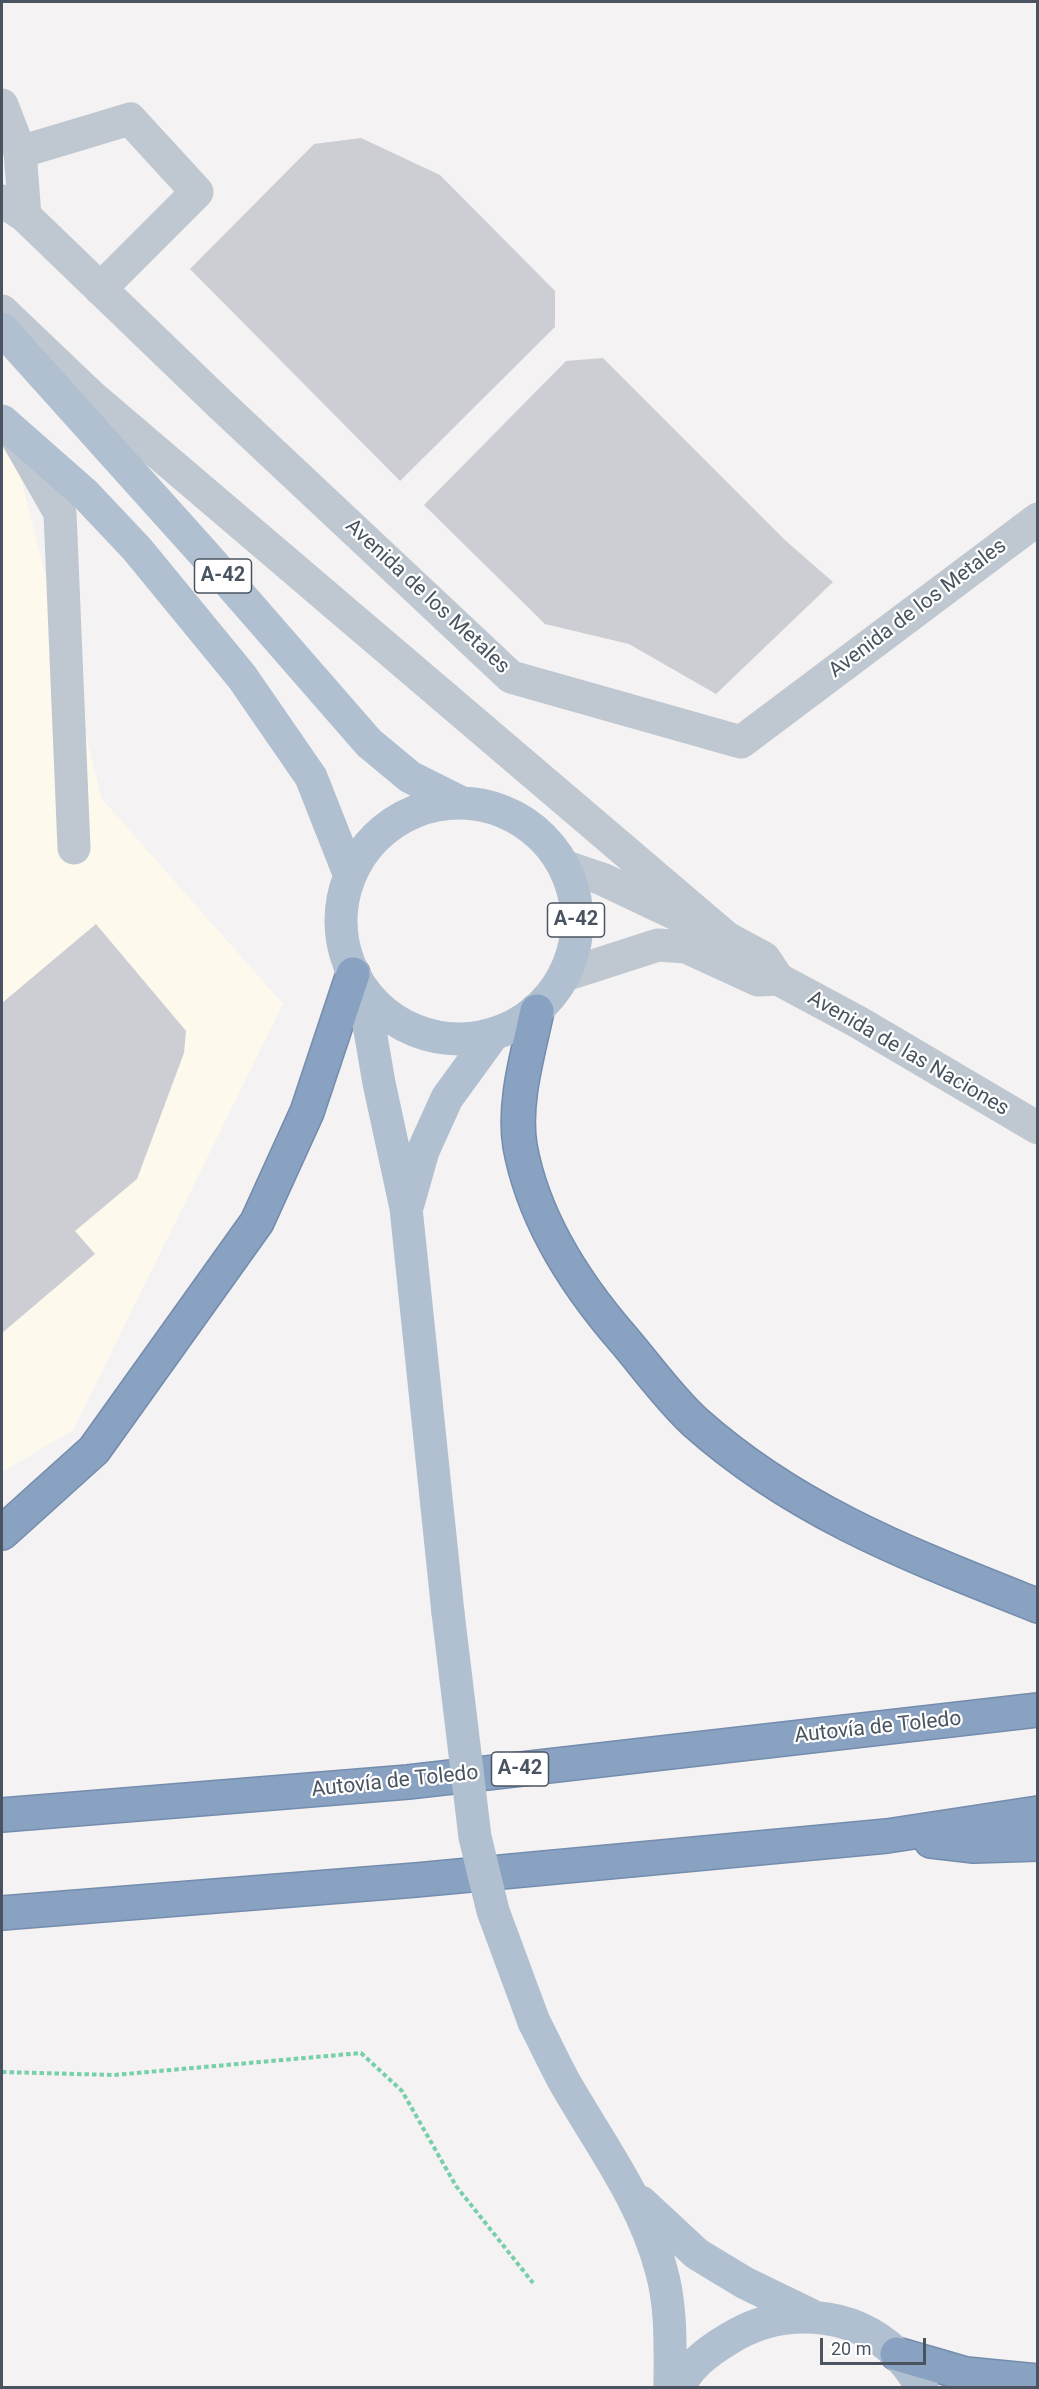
<!DOCTYPE html>
<meta charset="utf-8">
<style>
body{margin:0}
#map{position:relative;width:1039px;height:2389px;overflow:hidden;background:#f4f2f2;font-family:Roboto,sans-serif}
canvas{display:block}
.frame{position:absolute;inset:0;border:3px solid #495460;pointer-events:none}
.scale{position:absolute;left:820px;top:2338px;width:106px;height:27px;box-sizing:border-box;border:3px solid #495460;border-top:0;padding-left:8px;font-size:18px;line-height:21px;white-space:nowrap;color:#495460;-webkit-text-stroke:4px #fff;paint-order:stroke}
</style>
<div id="map">
<canvas width="1039" height="2389"></canvas>
<div class="frame"></div>
<div class="scale">20 m</div>
</div>
<script>
const g = document.querySelector('canvas').getContext('2d');
g.lineJoin = 'round';
function paint(path, color) { g.fillStyle = color; g.fill(path, 'evenodd'); }
function strokePath(path, color, width, dash) { g.strokeStyle = color; g.lineWidth = width; g.lineCap = dash ? 'butt' : 'round'; g.setLineDash(dash || []); g.stroke(path); }
function drawText(font, color, halo, rows, align = 'center') {
  g.font = font + ' Roboto,sans-serif'; g.lineWidth = 4.5; g.setLineDash([]); g.textBaseline = 'middle'; g.strokeStyle = halo; g.fillStyle = color; for (const [text, x, y, turn = 0] of rows) {
    g.save(); g.translate(x, y); g.rotate((+turn || 0) * Math.PI / 180); g.textAlign = isNaN(turn) ? turn : align; if (halo) g.strokeText(text, 0, 0); g.fillText(text, 0, 0); g.restore();
  }
}
const commercial = new Path2D(`
 M2 448 19 471 102 799 283 1004 73 1430 2 1472Z`);
const building = new Path2D(`
 M361 138 440 175 555 291V327L400 481 190 269 314 144Z
 M603 358 786 541 833 582 716 694 629 644 545 624 424 505 566 361Z
 M96 924 186 1031 184 1053 137 1179 75 1231 95 1254 2 1333V1003Z`);
const path = new Path2D(`
 M2 2072 114 2075 361 2053 402 2091 456 2186 533 2283`);
const minor = new Path2D(`
 M2 105 20 152 25 216
 M20 152 130 119 197 192 100 289
 M2 201 25 216 219 403 511 677 741 742 1038 519
 M2 311 90 395 727 938 764 958 778 979 858 1022 1038 1128
 M16 436 60 513 74 848
 M564 866 602 879 693 922
 M565 975 658 945 686 947 758 980 778 979`);
const major = new Path2D(`
 M2 329 206 556 369 743 410 777 460 802
 M2 421 86 495 137 549 242 677 311 777 350 876
 M341 921a118 118 0 1 1 236 0a118 118 0 1 1-236 0Z
 M363 990 379 1083 406 1208 448 1613
 M408 1204 423 1151 447 1098 492 1036
 M534 2022C545 2043 554 2063 565 2083 600 2144 643 2201 661 2269 672 2307 670 2349 670 2388
 M641 2202 697 2254 745 2283 811 2315
 M678 2388C689 2366 707 2352 727 2340 780 2306 851 2309 897 2354 907 2364 915 2376 922 2388`);
const highway = new Path2D(`
 M537 1011C528 1054 513 1102 520 1146 533 1218 576 1285 624 1340 647 1367 669 1398 695 1422 797 1513 913 1556 1038 1606
 M2 1533 94 1450 257 1222 307 1112 353 974
 M2 1815 408 1782 1038 1710
 M931 1841 974 1846 1038 1844
 M2 1913 416 1880 887 1836 1038 1813
 M897 2354 966 2374 1038 2381`);
const majorBridge = new Path2D(`
 M448 1613 475 1837 493 1911 534 2022`);
const shields = [
 [223,576,57],
 [576,920,57],
 [520,1769,57]
];
const shieldNames = [
 ["A-42",223,576],
 ["A-42",576,920],
 ["A-42",520,1769]
];
const streetNames = [
 ["Avenida de los Metales",427,597,43],
 ["Avenida de los Metales",918,609,-37],
 ["Avenida de las Naciones",908,1054,30],
 ["Autovía de Toledo",878,1728,-6],
 ["Autovía de Toledo",395,1782,-6]
];
paint(commercial, '#fdf9ed');
paint(building, '#ccced4');
strokePath(highway, '#748cad', 36);
strokePath(path, '#77d0a9', 4, [4.5, 3]);
strokePath(minor, '#bfc8d1', 33);
strokePath(major, '#b1c0d0', 33);
strokePath(highway, '#89a2c1', 33);
strokePath(majorBridge, '#b1c0d0', 33);
for (const [x, y, w] of shields) { const box = new Path2D(); box.roundRect(x - w / 2, y - 17, w, 34, 4.5); g.fillStyle = '#fff'; g.fill(box); strokePath(box, '#495460', 1.5); }
drawText('bold 20px', '#495460', null, shieldNames);
drawText('21px', '#495460', '#fff', streetNames);
</script>
